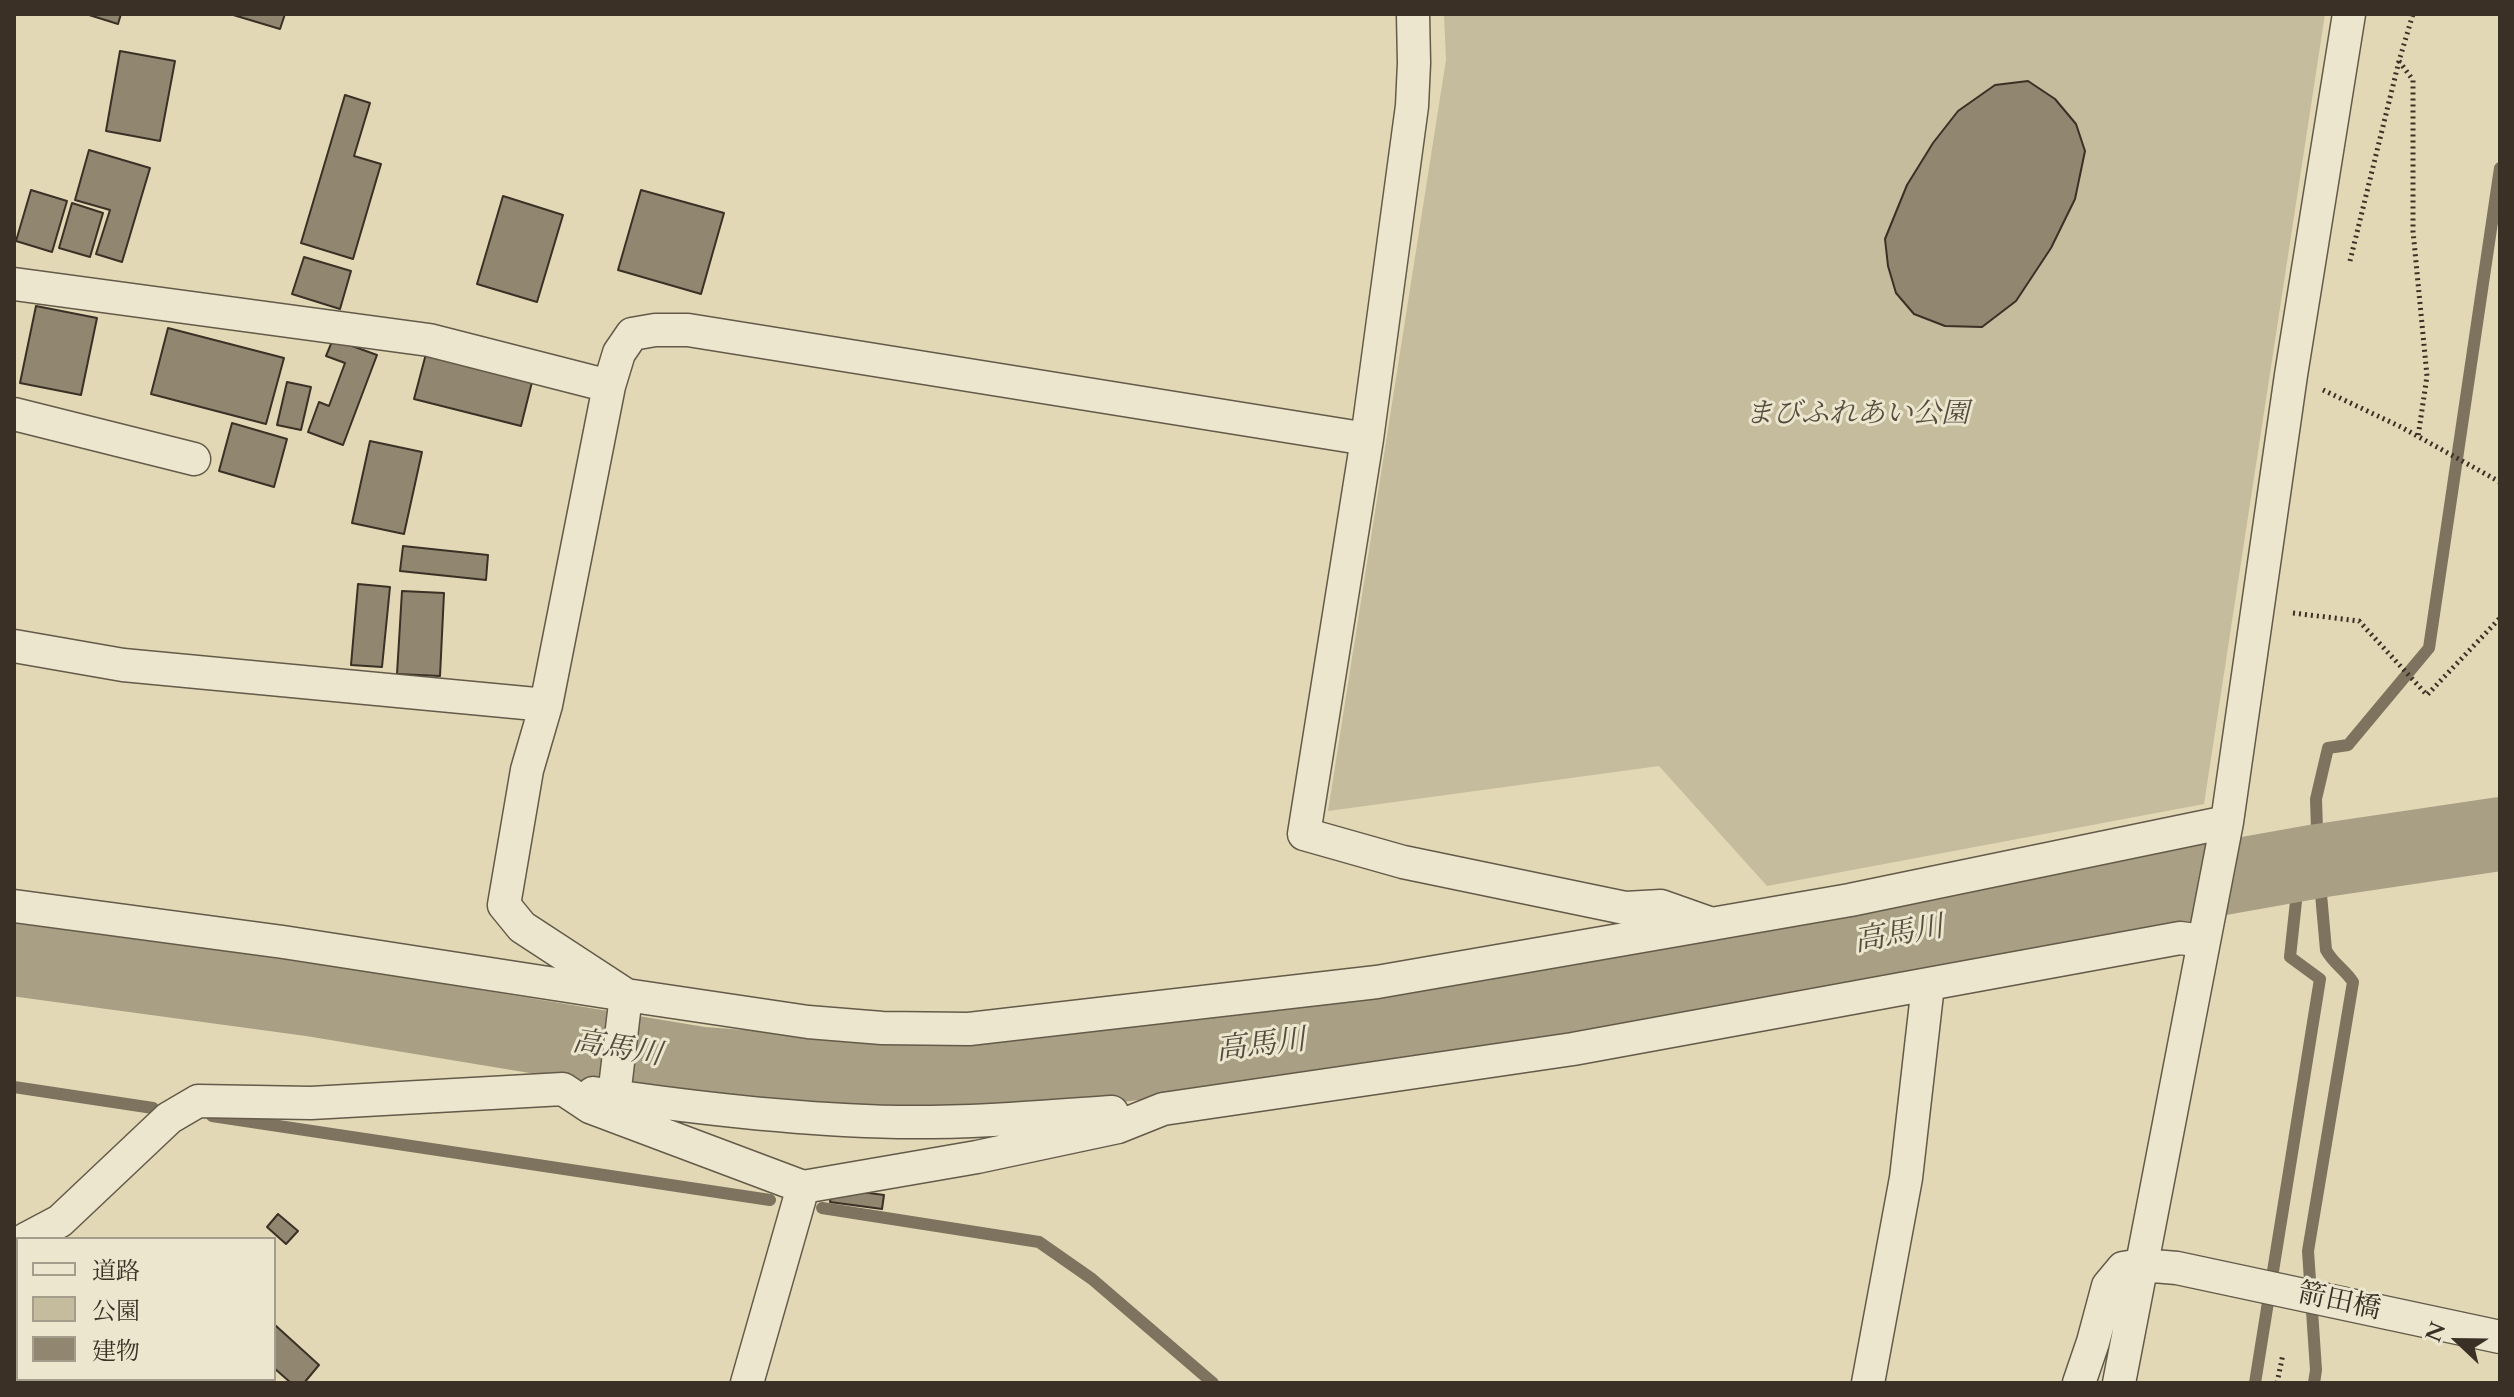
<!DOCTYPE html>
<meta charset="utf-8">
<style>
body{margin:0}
#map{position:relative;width:2514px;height:1397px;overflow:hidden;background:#e2d8b5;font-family:Cardo,"Noto Serif JP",serif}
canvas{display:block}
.frame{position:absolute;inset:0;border:16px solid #3a3025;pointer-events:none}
.legend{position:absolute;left:16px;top:1237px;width:260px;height:144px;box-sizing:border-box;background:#ece6cf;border:2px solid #a59d8b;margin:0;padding:10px 14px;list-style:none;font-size:24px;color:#3a3025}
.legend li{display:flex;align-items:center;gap:16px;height:40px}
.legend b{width:40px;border:2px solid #a59d8b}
.north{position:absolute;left:2418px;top:1301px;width:80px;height:80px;-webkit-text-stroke:6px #ece6cf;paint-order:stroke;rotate:292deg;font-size:22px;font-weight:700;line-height:32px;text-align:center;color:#3a3025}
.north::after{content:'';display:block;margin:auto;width:28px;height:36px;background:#3a3025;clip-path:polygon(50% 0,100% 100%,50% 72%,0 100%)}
</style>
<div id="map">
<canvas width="2514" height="1397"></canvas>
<div class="frame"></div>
<ul class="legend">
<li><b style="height:10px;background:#ece6cf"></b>道路</li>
<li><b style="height:22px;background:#c5bb9d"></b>公園</li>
<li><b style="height:22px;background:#918770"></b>建物</li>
</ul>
<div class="north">N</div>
</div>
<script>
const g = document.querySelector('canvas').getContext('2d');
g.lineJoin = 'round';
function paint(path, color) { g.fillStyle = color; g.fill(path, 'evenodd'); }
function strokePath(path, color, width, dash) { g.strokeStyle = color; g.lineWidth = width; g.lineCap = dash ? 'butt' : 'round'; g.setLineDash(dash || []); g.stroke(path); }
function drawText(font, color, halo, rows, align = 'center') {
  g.font = font + ' Cardo,"Noto Serif JP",serif'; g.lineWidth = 6; g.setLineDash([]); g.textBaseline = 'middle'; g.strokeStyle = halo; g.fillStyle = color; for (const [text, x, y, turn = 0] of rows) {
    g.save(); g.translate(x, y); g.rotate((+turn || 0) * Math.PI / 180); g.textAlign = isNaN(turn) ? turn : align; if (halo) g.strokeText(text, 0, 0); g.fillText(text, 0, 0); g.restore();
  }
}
const green = new Path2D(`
 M1444 14H2325L2204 804 1767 886 1659 766 1328 811 1446 60Z`);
const stream = new Path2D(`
 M14 1087 153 1108
 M212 1116 770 1200
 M822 1208 1039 1242 1092 1279 1213 1383
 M2255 1383 2320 979 2290 957 2300 864
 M2314 1383 2316 1370 2308 1251 2353 982C2345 970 2333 963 2326 950L2318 861 2316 799 2328 748 2348 745 2429 648 2500 168`);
const river = new Path2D(`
 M14 959 309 999 702 1064 866 1076 1028 1077 1321 1039 2318 861 2500 834`);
const building = new Path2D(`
 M86 14H121L118 24Z
 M230 14H285L280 29Z
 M120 51 175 61 160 141 106 131Z
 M2028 81 2055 99 2076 124 2085 151 2075 199 2051 248 2016 301 1982 327 1945 326 1914 314 1896 293 1888 266 1885 239 1907 185 1933 143 1958 111 1995 85Z
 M345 95 370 103 354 156 381 164 353 259 301 243Z
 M89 150 150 168 122 262 96 254 110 210 75 200Z
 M31 190 67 201 52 252 16 241Z
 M641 190 724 213 701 294 618 270Z
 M503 196 563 215 537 302 477 284Z
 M72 203 103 213 90 257 59 248Z
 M304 257 351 271 340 309 292 294Z
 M36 306 97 318 81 395 20 383Z
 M168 328 284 358 266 424 151 394Z
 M333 339 377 355 343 445 308 432 319 402 329 406 345 363 326 356Z
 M427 350 533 378 521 426 414 399Z
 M287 382 311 387 301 430 277 425Z
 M232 423 287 439 274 487 219 471Z
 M370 441 422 452 404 534 352 523Z
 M403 546 488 555 486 580 400 571Z
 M358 584 390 587 382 667 351 665Z
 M402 591 444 593 440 676 397 674Z
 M832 1188 884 1195 882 1209 830 1202Z
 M278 1214 298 1231 286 1244 267 1227Z
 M275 1325 319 1365 304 1383H291L274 1368Z
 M175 1379H222L218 1383H171Z
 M236 1379H270L274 1383H233Z`);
const path = new Path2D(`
 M2399 61 2413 80V231L2427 376 2418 437
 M2350 261 2399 61 2413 14
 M2323 390 2401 427 2500 482
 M2293 613 2359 621 2427 695 2500 618
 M2277 1383 2283 1354`);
const minor = new Path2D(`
 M1413 14 1414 63 1412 106 1367 439 1304 834 1403 862 1625 908 1661 906 1712 924
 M14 284 429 340 609 386
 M14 414 194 459
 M1367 439 688 330H655L632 334 619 353 609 386 546 705 527 770 504 905 522 927 626 995 808 1022 882 1028 969 1029 1377 982 1850 900 2227 822
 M14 646 123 665 546 705
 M14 906 283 942 626 995 614 1096
 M593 1093C694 1108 796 1120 898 1122 969 1123 1041 1117 1112 1112
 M26 1239 60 1221 169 1118 198 1101 311 1103 563 1089 590 1107 803 1187 977 1157 1118 1127 1163 1109 1573 1049 2180 938 2204 941
 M747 1383 803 1187
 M1868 1383 1906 1178 1928 985
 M2079 1383 2093 1342 2108 1286 2123 1268 2141 1265 2177 1268 2500 1337
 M2119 1383 2227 822 2291 375 2349 14`);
const parkNames = [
 ["まびふれあい公園",1857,416]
];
const streetNames = [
 ["箭田橋",2339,1303,12]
];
const waterNames = [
 ["高馬川",1899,936,-10],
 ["高馬川",1261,1047,-7],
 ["高馬川",617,1050,9]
];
paint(green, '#c5bb9d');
strokePath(stream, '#7d735e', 12);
strokePath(river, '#a99f84', 74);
paint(building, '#918770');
strokePath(building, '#3a3025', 2);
strokePath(minor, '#645a49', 35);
strokePath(path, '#3a3025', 5, [2, 4]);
strokePath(minor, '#ece6cf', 32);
drawText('italic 28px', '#564c3d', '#ece6cf', parkNames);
drawText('28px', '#3a3025', '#ece6cf', streetNames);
drawText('italic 30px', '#564c3d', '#ece6cf', waterNames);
</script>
